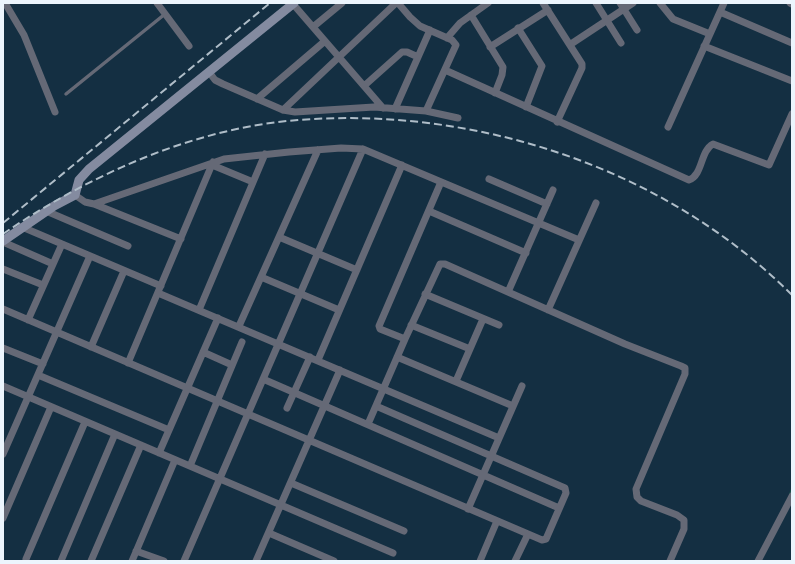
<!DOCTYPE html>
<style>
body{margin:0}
#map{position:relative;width:795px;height:564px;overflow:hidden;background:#142f42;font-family:Arial,sans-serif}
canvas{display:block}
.frame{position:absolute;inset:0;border:4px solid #ecf5fd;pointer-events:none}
</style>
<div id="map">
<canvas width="795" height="564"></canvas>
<div class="frame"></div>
</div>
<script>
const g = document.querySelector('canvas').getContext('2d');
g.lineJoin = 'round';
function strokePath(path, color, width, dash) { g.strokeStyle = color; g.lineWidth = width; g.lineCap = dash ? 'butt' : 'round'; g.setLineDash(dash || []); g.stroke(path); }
const stream = new Path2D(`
 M790 494 792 489`);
const lane = new Path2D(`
 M66 94 165 14`);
const street = new Path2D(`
 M5 3 24 35 55 112
 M157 3 189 46
 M398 3 410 17 420 26 452 40 456 45 426 111
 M543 3 582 64V68L557 122
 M596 3 621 43
 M620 3 637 30
 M660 3 673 19 710 34
 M790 3 792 4
 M293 4 383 108
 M720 12 792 43
 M471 15 503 67 502 75 495 93
 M313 27 342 3
 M518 28 542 66 526 107
 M447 38 460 23 488 3
 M571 44 633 3
 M704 46 792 81
 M490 47 548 10
 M445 70 689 180C703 175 700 151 713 144L769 165 792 114
 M209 72 215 80 223 84 283 110 295 112 374 107 426 111 458 118
 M364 86 402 52H407L418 57
 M257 99 325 41
 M395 109 430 30
 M283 110 396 3
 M668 127 724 3
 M212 165 253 182
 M489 179 547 204
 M75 195 85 202 94 204 224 159 289 152 341 148 363 149 579 240
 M94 204 181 239
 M46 211 128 246
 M429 211 526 253
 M22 227 161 286
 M279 237 357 270
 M3 242 53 264
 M3 269 43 285
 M261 277 339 310
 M508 292 553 190
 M158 293 499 438
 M425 294 499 325
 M3 309 542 540 546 539 566 493 565 488 376 406
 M199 310 265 154
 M548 310 596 203
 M28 320 62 244
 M411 325 470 349
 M239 326 318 150
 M405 339 380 329 379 326 441 182
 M91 347 124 271
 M3 348 43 364
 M203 352 232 365
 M397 357 513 406
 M318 360 402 165
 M128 363 213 162
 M38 375 169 430
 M263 379 559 508
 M456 381 483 319
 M3 386 393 553
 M287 408 310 357
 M368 424 405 339 440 264H445L625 344 681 366 685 368V374L636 489 637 497 641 501 677 515 684 520V529L670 561
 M159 453 218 318
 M3 454 90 256
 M190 466 242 342
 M291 483 404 531
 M468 509 522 386
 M3 518 51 407
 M269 533 334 561
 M136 551 164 561
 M26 559 85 422
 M61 561 115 434
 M91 561 141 445
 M132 561 175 460
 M184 561 363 149
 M256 561 340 370
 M480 561 497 521
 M515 561 528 534
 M758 561 792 496`);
const secondary = new Path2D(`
 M3 241 54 206 75 195 79 180 89 169 294 3`);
const rail = new Path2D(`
 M3 223 270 3
 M3 234C89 175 194 128 298 120 476 106 665 168 792 295`);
strokePath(stream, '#1a554c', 2);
strokePath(lane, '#656976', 3.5);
strokePath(street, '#656976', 7);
strokePath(secondary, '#848ba0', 9);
strokePath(rail, '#afbdc8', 2, [8, 4]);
</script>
